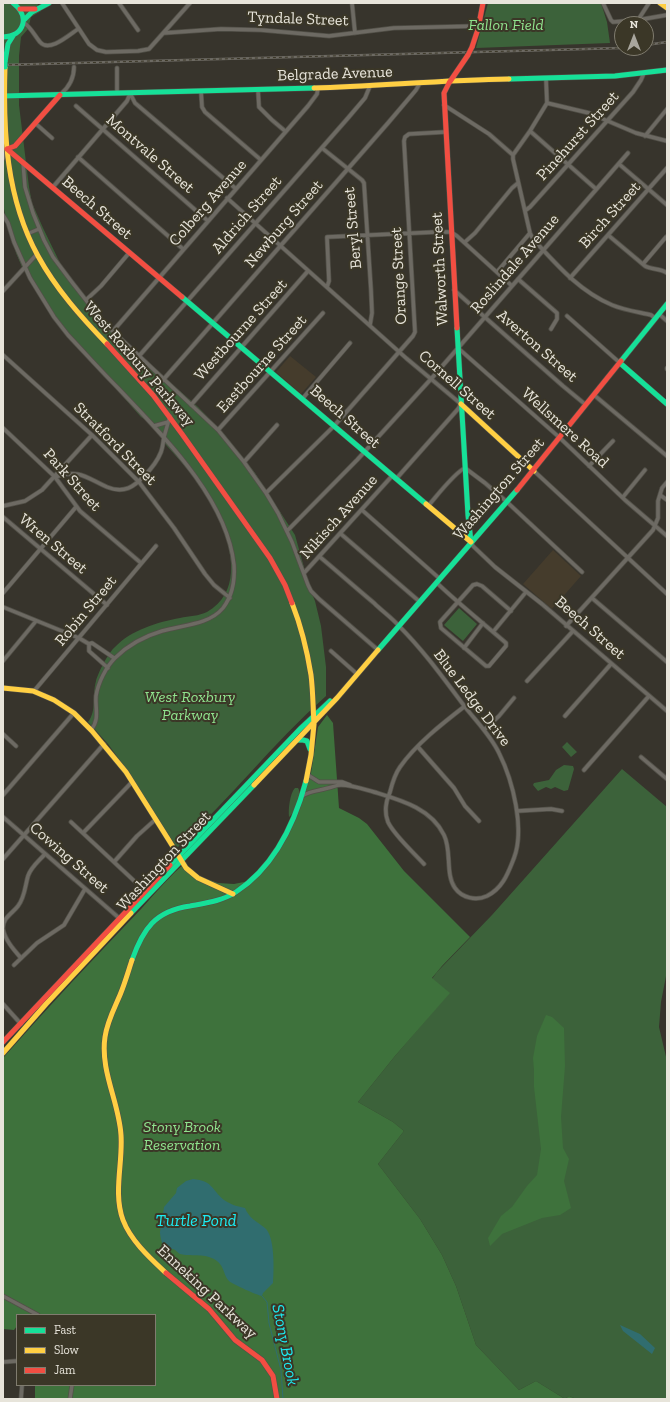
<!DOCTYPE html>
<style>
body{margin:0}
#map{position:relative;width:670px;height:1402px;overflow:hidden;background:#37342c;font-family:"Zilla Slab",serif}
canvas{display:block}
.frame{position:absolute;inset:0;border:4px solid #e7e4da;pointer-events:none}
.legend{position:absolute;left:16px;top:1314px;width:140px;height:72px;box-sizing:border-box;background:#3b3727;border:1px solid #807c6f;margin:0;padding:5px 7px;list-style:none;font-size:12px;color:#e7e4da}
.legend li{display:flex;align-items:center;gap:8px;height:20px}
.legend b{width:20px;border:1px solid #807c6f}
.north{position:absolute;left:614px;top:16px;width:40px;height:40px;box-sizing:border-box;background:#3b3727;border:1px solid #807c6f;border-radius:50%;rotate:0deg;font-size:11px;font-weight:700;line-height:16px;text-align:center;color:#e7e4da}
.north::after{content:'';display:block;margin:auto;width:14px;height:18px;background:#a9a69d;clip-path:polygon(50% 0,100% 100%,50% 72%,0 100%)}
</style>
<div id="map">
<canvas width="670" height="1402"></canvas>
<div class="frame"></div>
<ul class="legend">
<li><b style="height:5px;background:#16e098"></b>Fast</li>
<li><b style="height:5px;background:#ffcf43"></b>Slow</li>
<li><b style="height:5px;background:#f24e42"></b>Jam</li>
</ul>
<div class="north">N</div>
</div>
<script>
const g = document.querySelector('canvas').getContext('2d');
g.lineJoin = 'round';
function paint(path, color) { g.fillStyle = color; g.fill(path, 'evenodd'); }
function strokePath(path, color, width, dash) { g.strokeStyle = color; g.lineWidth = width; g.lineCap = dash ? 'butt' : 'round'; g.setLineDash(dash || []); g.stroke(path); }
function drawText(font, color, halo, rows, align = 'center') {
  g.font = font + ' "Zilla Slab",serif'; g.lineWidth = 4; g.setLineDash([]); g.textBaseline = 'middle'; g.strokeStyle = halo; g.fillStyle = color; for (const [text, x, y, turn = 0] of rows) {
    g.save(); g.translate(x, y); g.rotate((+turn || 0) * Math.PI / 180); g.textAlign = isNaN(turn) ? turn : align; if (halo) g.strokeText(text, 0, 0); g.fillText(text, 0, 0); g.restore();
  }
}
const education = new Path2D(`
 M290 356 316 377 301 394 276 372Z
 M553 550 581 576 552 609 523 584Z`);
const green = new Path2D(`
 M3 3H37L41 11 31 17 28 29 21 37 19 56V105L29 187 32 203 43 228 60 263 66 272 109 326 137 353 198 407 224 434 255 473 295 535 310 589 315 601 321 626 326 667V696C273 743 229 800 177 848L124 766 108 744 88 722C97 711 92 695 96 681 98 673 108 653 115 647 131 630 158 622 180 618 189 616 199 616 207 612 240 593 233 555 222 525 220 519 218 513 215 508 203 486 184 465 167 446 162 440 160 433 155 428 152 424 146 420 141 417L64 330 29 274 22 267 16 253 12 232 6 219 3 204Z
 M488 3H601L607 22 610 43 476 48Z
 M459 608 477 624 463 641 444 625Z
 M567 742 577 752 571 757 562 747Z
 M564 765 573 766 574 769 568 790 564 791 555 787 551 789 546 787 538 791 533 785 534 783 549 780 556 770Z
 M622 769 667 807V971L661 1002 659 1027 667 1061V1399H576L569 1396 565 1399 536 1381 519 1390 476 1345 456 1286 442 1255 420 1219 378 1164 404 1131 393 1122 358 1102 395 1056 449 993 432 979 437 972 492 915Z
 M295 788H298C303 795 296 812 289 817 288 809 290 793 295 788Z`);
const forest = new Path2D(`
 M327 715 333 723 339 808 359 818 367 824 404 871 470 937 442 966 432 978 450 993 395 1056 358 1102 393 1122 404 1131 378 1164 420 1219 442 1255 456 1286 476 1345 519 1390 536 1381 565 1399 569 1396 576 1399H35V1385H155V1315H17V1326L14 1330 3 1329V1058C48 1007 95 957 142 908 156 892 170 876 186 862L188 867 194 873 201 877 218 883 234 884 249 881 263 866 288 828 306 781 311 773 318 727Z
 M546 1015 552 1017 564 1028 565 1066 561 1117 563 1148 569 1159 564 1181 571 1208 560 1215 542 1218 502 1234 490 1246 488 1238 501 1216 512 1207 527 1186 537 1175 541 1149 534 1087V1070L533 1058 537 1036Z`);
const water = new Path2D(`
 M193 1179C213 1181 211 1189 224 1200 232 1205 236 1206 245 1208 249 1218 256 1221 265 1228 275 1236 274 1270 273 1283L263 1293 262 1296C259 1296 232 1284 229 1281 223 1275 225 1265 214 1259 203 1253 190 1257 180 1254 178 1253 176 1250 173 1249 170 1249 166 1249 164 1247 162 1244 160 1236 160 1232L164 1207 176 1193 177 1188 186 1181Z
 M620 1325 640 1334 655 1348 652 1354 623 1331Z`);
const stream = new Path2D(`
 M262 1296 267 1302 269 1323 281 1370 283 1399`);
const street = new Path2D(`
 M62 3 89 44 97 50 106 52 138 51 149 49 190 3
 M119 3 138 30
 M352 3 355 33
 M603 3 611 20 613 22 638 20 667 15
 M638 20 649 3
 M23 22C31 27 34 35 40 42 49 53 69 35 78 29
 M164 33 221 29 261 30 329 36 394 28 479 26
 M546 78 547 103 589 113 636 133 667 141
 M258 90 259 107 272 120 285 131
 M201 91 202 107 205 112 261 160
 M117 93V68
 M130 93 135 103 235 188
 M61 94C69 87 74 78 74 67
 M444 105 489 134 513 155V159L530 233 533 239C557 265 579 291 612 305 624 310 638 312 651 315L655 318
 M76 106 208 221
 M35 123 52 138
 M530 131 596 189
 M645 136 667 109
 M322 148 362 180 364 183 371 290 372 313 370 325
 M513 155 530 131 547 103
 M78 157 183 249
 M3 159 7 151
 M23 162 25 187 33 213 44 240 53 257 71 281 103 322 218 430 244 462 266 493 278 513 292 542 308 585 311 591 319 599 378 650
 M619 164 667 205
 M53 187 127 101 130 94
 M227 198 406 358 461 404 458 409 396 479
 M526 210 530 207 633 92 641 80 644 73
 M3 215 8 223 14 242 30 278 54 317 68 335C85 353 101 371 118 388 162 435 227 498 234 565 235 580 233 595 223 608 209 625 182 625 162 631 145 636 127 646 115 658 106 667 98 683 96 696 95 709 100 719 91 730
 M27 234 39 229
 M608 235 645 266C652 270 660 268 667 273
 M465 242 475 233 512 188 518 183
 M643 264 666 237
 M497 272 530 233
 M570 278 667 168
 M518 279 557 313V319L551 329
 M327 287 329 281 327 237 437 232H451L457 236 512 286
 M454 290 563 386 586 405
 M3 291 37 254
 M86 300 101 286 129 253
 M659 314 667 321
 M567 316 620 363
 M113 331 308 106 317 94 318 88
 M458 348 560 438 625 500 667 536
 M3 355 92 435 139 482 174 528 205 574 214 585 230 598
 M139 356 348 118 365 98 370 86
 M667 369V368
 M163 380 388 123 416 90 420 83
 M594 395 667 456
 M303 398 350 343
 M191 405 308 271
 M154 426 168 422
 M3 428 55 477 80 511 141 563
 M218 430 323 313
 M244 462 277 425
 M589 466 613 441
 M534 471 667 594
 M55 477C80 469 85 477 107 487 124 494 134 487 145 475 152 468 157 462 161 452 163 447 163 442 164 437 166 430 168 423 170 416
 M266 493 334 426 413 336 415 332 404 141 405 137 409 134 445 132
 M660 495 667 500
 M623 497 645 470
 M3 506 25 501 42 490 92 435
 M428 506C436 497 455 472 465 468L485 483 507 502 582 572
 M362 510 440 579
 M3 517 107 605
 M287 531 357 460 431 379 628 153
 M341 534 420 602
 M471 542 473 546 495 567 542 604 667 711
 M304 573 392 476
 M437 583C459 604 483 623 506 643V646L489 666H486L441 628 440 622 473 585 477 584 482 586 511 611
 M3 593 76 507
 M592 598 667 662
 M3 607 79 638 89 644 92 643 114 658
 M566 626 653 530 658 518V501L662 488 667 482
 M493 632 526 592
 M89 644V651L108 668
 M464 648 483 623
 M331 651 357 674
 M3 661 36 621
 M527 681 573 631
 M34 691 156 546
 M565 716 611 664
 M484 730 499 716 514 698
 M3 734 16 746
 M418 747 454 788 465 806 479 821
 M641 757 667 779
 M584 770 649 696
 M308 775 319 782H342L350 785
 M3 795 73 714
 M302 796C312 790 319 791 328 788 333 787 336 785 341 785 352 785 363 789 374 792 400 800 431 808 444 835 452 851 445 874 455 888 462 898 476 901 487 896 503 888 508 873 514 858 525 829 513 781 499 753 491 736 477 722 465 707 444 679 424 651 399 626 392 618 382 611 374 603 356 588 338 572 320 557
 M517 811 551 809 562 811
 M3 817 119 918
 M71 822 145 891
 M83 833 132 782
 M3 859 104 744
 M114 862 137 836 156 819
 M424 864C414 853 394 835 388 822 384 812 386 801 390 792 392 784 395 774 400 767 416 744 443 723 465 706
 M21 958C14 950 5 940 3 929 2 918 13 913 18 906 25 897 25 886 28 876 31 867 39 861 45 854
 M14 965 37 943 64 925 85 889
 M3 1004 21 1024
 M3 1296 38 1315
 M3 1362 17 1361
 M21 1399 22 1385
 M70 1399 72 1385`);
const fast = new Path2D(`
 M24 20 32 12 49 3
 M3 37C25 36 30 16 13 3
 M5 62 8 44 13 36
 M509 79 615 76 667 70
 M3 96 314 88
 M182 297 426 504
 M457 328 468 515 471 542
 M621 361 667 304
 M620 363 667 404
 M378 650 517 490
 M298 740H303L307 741 310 749
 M170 865 301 728 330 701
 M131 913 254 785
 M132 960C143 929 155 911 190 906 206 903 222 901 236 892 274 867 295 822 306 781`);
const slow = new Path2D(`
 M660 3 667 8
 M5 67C3 131 6 198 38 256 56 289 81 317 107 344
 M314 88C379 86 444 80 509 79
 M461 404 534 471
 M426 504 471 542
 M292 603C301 626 307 650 311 675 313 691 313 708 314 724
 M3 688 33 691 54 700 74 713 92 731 126 772 170 842 186 868 198 878 233 894
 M306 781 311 755 314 724
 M254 785 337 698 378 650
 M132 960C128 972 125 983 120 995 114 1009 107 1022 105 1037 100 1071 119 1102 121 1135 123 1163 113 1193 123 1220 131 1241 150 1258 166 1273
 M3 1053 46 1004 131 913`);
const jam = new Path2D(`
 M20 9H35
 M472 47 478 29 483 3
 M7 149 182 297
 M7 149 15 146 60 95
 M457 328 444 93 449 83 468 55
 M107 344 153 395 182 434 270 558 285 585 292 603
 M517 490 621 361
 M3 1042 170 865
 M166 1273 209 1309 235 1340 262 1360 273 1376 277 1399`);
const rail = new Path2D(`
 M646 45 667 42
 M3 65 622 48`);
const fastBridge = new Path2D(`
 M5 62V67`);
const jamBridge = new Path2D(`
 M468 55 472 47`);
const streetNames = [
 ["Tyndale Street",298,19,2],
 ["Belgrade Avenue",335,74,-2],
 ["Pinehurst Street",578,136,-48],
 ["Montvale Street",150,154,41],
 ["Colberg Avenue",208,203,-49],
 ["Beech Street",97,208,41],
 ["Aldrich Street",247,215,-49],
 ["Birch Street",610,215,-48],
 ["Newburg Street",284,224,-49],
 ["Beryl Street",353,228,-95],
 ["Roslindale Avenue",515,264,-49],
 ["Walworth Street",440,269,-93],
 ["Orange Street",399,276,-93],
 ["Westbourne Street",241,330,-48],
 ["Averton Street",537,346,41],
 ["West Roxbury Parkway",139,364,49],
 ["Eastbourne Street",262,364,-48],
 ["Cornell Street",457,385,41],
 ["Beech Street",345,417,41],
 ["Wellsmere Road",565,428,42],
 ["Stratford Street",115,444,45],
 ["Park Street",72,480,48],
 ["Washington Street",499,489,-49],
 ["Nikisch Avenue",339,517,-48],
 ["Wren Street",53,544,40],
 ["Robin Street",86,611,-50],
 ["Beech Street",590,628,41],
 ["Blue Ledge Drive",472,698,53],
 ["Cowing Street",69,858,41],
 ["Washington Street",164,861,-47],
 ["Enneking Parkway",207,1292,43]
];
const parkNames = [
 ["Fallon Field",506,25],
 ["West Roxbury",190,697],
 ["Parkway",190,715],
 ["Stony Brook",182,1127],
 ["Reservation",182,1145]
];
const waterNames = [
 ["Turtle Pond",196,1221],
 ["Stony Brook",285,1345,79]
];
paint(education, '#453c2c');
paint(green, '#3c623a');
paint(forest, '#3e723c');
paint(water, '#306d6f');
strokePath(stream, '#306d6f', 1);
strokePath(street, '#525048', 5);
strokePath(fast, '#525048', 6);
strokePath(slow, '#525048', 6);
strokePath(jam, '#525048', 6);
strokePath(street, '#6d6a63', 3.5);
strokePath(fast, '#16e098', 5);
strokePath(slow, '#ffcf43', 5);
strokePath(jam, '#f24e42', 5);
strokePath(rail, '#6d6a63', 2.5);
strokePath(rail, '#3b3727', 1, [3]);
strokePath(fastBridge, '#525048', 6, []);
strokePath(jamBridge, '#525048', 6, []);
strokePath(fastBridge, '#16e098', 5);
strokePath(jamBridge, '#f24e42', 5);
drawText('16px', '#e7e4da', '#3b3727', streetNames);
drawText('italic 16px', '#90e48e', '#3b3727', parkNames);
drawText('italic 17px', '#1cedf4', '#3b3727', waterNames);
</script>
